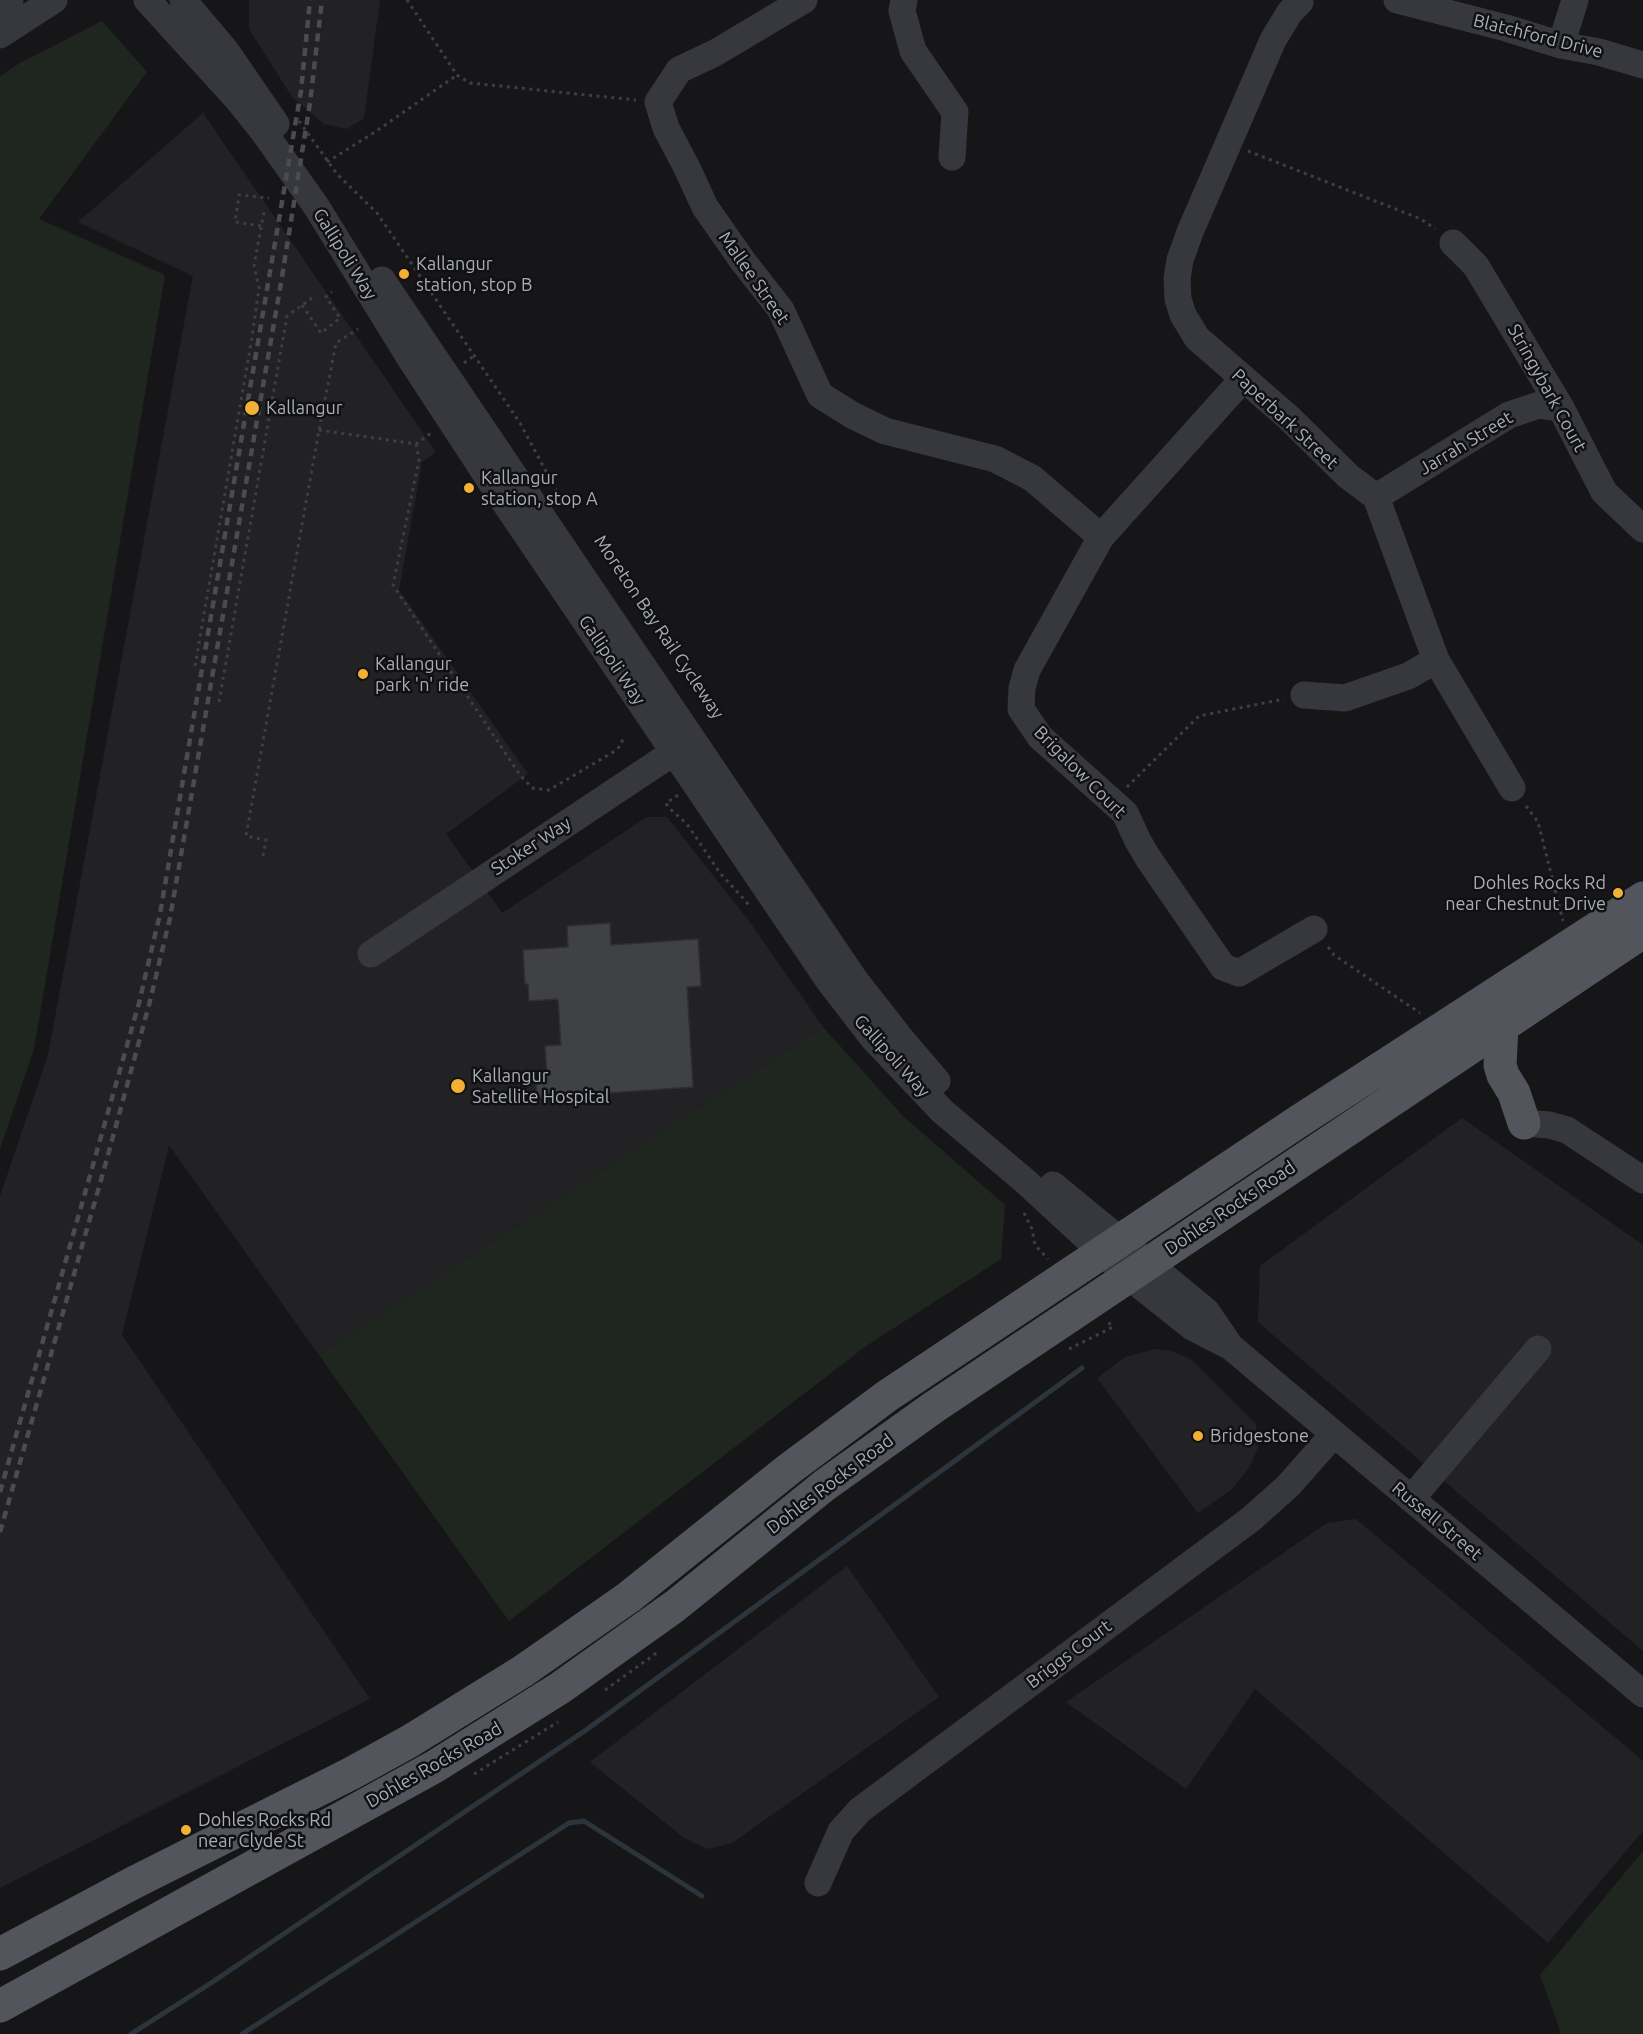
<!DOCTYPE html>
<html>
<head>
<meta charset="utf-8">
<style>
	body { margin:0 }
	canvas { display:block; background:#161618 }
</style>
</head>
<body>
<canvas width="1643" height="2034"></canvas>
<script>
const ctx = document.querySelector('canvas').getContext('2d');
ctx.lineJoin = 'round';
function fillPath(path, color) { ctx.fillStyle = color; ctx.fill(path, 'evenodd'); }
const poly = rows => new Path2D(rows.map(r => 'M' + r).join(''));
function trace(path, color, width, dash) { ctx.strokeStyle = color; ctx.lineWidth = width; ctx.lineCap = dash ? 'butt' : 'round'; ctx.setLineDash(dash || []); ctx.stroke(path); }
function write(font, color, halo, rows, align = 'center') {
  ctx.font = font + ' Ubuntu,sans-serif'; ctx.lineWidth = 5; ctx.setLineDash([]); ctx.textBaseline = 'middle'; ctx.strokeStyle = halo; ctx.fillStyle = color; for (const [text, x, y, turn = 0] of rows) {
    ctx.save(); ctx.translate(x, y); ctx.rotate((+turn || 0) * Math.PI / 180); ctx.textAlign = isNaN(turn) ? turn : align; if (halo) ctx.strokeText(text, 0, 0); ctx.fillText(text, 0, 0); ctx.restore();
  }
}
const built = poly([
	[249,0,380,0,364,118,347,129,324,124,292,97,249,29],
	[203,113,436,452,422,462,399,590,528,774,446,834,502,913,647,817,667,817,749,921,823,1027,319,1355,169,1145,122,1335,370,1699,0,1888,0,1196,48,1055,193,276,78,222],
	[1462,1118,1643,1245,1643,1651,1258,1322,1260,1266],
	[1155,1349,1172,1351,1192,1360,1256,1424,1258,1447,1249,1468,1232,1489,1198,1513,1097,1378,1125,1357],
	[1356,1519,1643,1761,1643,1831,1548,1943,1255,1689,1186,1789,1066,1702,1327,1523],
	[847,1566,939,1697,732,1843,708,1849,684,1838,590,1762]
]);
const green = poly([
	[102,21,147,72,39,219,165,275,34,1049,0,1149,0,76,20,63],
	[823,1027,903,1116,1005,1205,1001,1259,866,1346,509,1621,319,1355],
	[1643,1851,1643,2034,1559,2034,1560,2030,1540,1975]
]);
const stream = poly([
	[131,2034,211,1983,586,1730,1082,1368],
	[242,2034,569,1823,584,1821,702,1896]
]);
const building = poly([
	[610,923,611,945,698,939,701,986,687,987,693,1087,537,1098,535,1074,547,1074,545,1046,561,1045,558,999,529,1001,528,984,525,984,523,950,568,947,567,926,610,923]
]);
const path = poly([
	[407,0,457,75,470,83,636,100],
	[299,121,337,174,377,213,520,423,565,507],
	[1248,151,1421,219,1435,229],
	[327,162,375,132,457,75],
	[261,226,235,222,239,195,269,198],
	[302,305,321,333,340,318,326,297,332,292],
	[464,363,474,356],
	[319,430,416,444,431,433],
	[416,444,419,460,393,585,520,775,532,788,549,790,615,751,620,746,623,739],
	[195,666,252,337,259,288,254,265,264,212],
	[219,702,287,316,312,298],
	[1127,787,1199,716,1284,699],
	[678,795,666,803,668,807,687,824,720,873,749,905],
	[1526,806,1538,822,1563,921],
	[263,856,266,840,246,836,319,430,336,343,358,329],
	[1328,947,1334,955,1420,1013],
	[1024,1213,1032,1229,1035,1245,1048,1259],
	[1069,1349,1113,1327,1106,1320],
	[605,1690,658,1652],
	[474,1774,558,1722]
]);
const minor = poly([
	[147,0,239,101,263,131,316,206,408,355,491,482,829,981,873,1038,942,1111,1025,1181,1128,1276,1192,1327,1231,1347,1643,1694],
	[183,0,226,51,276,124],
	[804,0,715,53,679,70,658,102,666,128,687,168,705,207,742,260,781,310,820,395,852,415,885,431,995,459,1032,478,1101,537],
	[904,0,902,11,913,51,955,112,952,157],
	[1397,0,1506,28,1561,45,1599,52,1643,65],
	[1300,2,1290,12,1273,40,1190,232,1180,260,1177,279,1178,299,1183,315,1197,338,1288,417,1348,476,1376,497,1436,660,1512,788],
	[0,7,10,0],
	[0,35,54,0],
	[1561,45,1575,0],
	[1453,243,1476,266,1561,408,1604,492,1643,529],
	[382,280,855,980,902,1040,937,1081],
	[1243,379,1101,537,1027,670,1022,688,1021,709,1040,737,1125,813,1138,841,1148,858,1223,967,1239,973,1314,929],
	[1376,497,1509,415,1539,405,1561,408],
	[1304,695,1345,698,1408,676,1436,660],
	[371,954,689,742],
	[1524,1123,1549,1125,1567,1130,1643,1180],
	[1053,1185,1206,1311,1228,1343],
	[1411,1499,1538,1349],
	[818,1883,841,1831,860,1810,1251,1519,1288,1486,1334,1434]
]);
const major = poly([
	[1502,1027,1500,1065,1503,1075,1514,1093,1524,1123],
	[0,1954,133,1883,352,1773,410,1741,523,1671,629,1597,789,1469,887,1396,1299,1121,1643,898],
	[0,2006,434,1767,560,1688,675,1606,825,1485,934,1407,1643,932]
]);
const rail = poly([
	[0,1492,139,1003,160,914,301,91,310,0],
	[0,1532,105,1166,149,1005,170,918,281,283,310,103,322,0]
]);
const markers = [
	[404,274,6,"#f2b134"],
	[252,408,8,"#f2b134"],
	[469,488,6,"#f2b134"],
	[363,674,6,"#f2b134"],
	[1618,893,6,"#f2b134"],
	[458,1086,8,"#f2b134"],
	[1198,1436,6,"#f2b134"],
	[186,1830,6,"#f2b134"]
];
const streetNames = [
	["Blatchford Drive",1538,36,14],
	["Gallipoli Way",345,254,58],
	["Mallee Street",754,278,55],
	["Stringybark Court",1547,388,61],
	["Paperbark Street",1285,419,43],
	["Jarrah Street",1466,443,-31],
	["Moreton Bay Rail Cycleway",659,627,56],
	["Gallipoli Way",612,660,56],
	["Brigalow Court",1080,772,45],
	["Stoker Way",531,846,-33],
	["Gallipoli Way",892,1056,48],
	["Dohles Rocks Road",1230,1208,-34],
	["Dohles Rocks Road",830,1484,-37],
	["Russell Street",1437,1521,40],
	["Briggs Court",1069,1654,-37],
	["Dohles Rocks Road",434,1765,-30]
];
const poiNames = [
	["Kallangur",416,264],
	["station, stop B",416,285],
	["Kallangur",266,408],
	["Kallangur",481,478],
	["station, stop A",481,499],
	["Kallangur",375,664],
	["park 'n' ride",375,685],
	["Dohles Rocks Rd",1606,883,"right"],
	["near Chestnut Drive",1606,904,"right"],
	["Kallangur",472,1076],
	["Satellite Hospital",472,1097],
	["Bridgestone",1210,1436],
	["Dohles Rocks Rd",198,1820],
	["near Clyde St",198,1841]
];
fillPath(built, '#222225');
fillPath(green, '#1e261f');
trace(stream, '#2c353c', 5);
fillPath(building, '#404145');
trace(building, '#303034', 1.5);
trace(path, '#3d3f44', 3, [3, 4.5]);
trace(minor, '#37383d', 27);
trace(major, '#53555c', 33);
trace(rail, '#4a4c52', 4.5, [8, 6]);
for (const [x, y, r, color] of markers) { const dot = new Path2D(); dot.arc(x, y, r, 0, 2 * Math.PI); ctx.fillStyle = color; ctx.fill(dot); trace(dot, '#111113', 2); }
write('18px', '#a8adb8', '#111113', streetNames);
write('18px', '#a8adb8', '#111113', poiNames, 'left');
</script>
</body>
</html>
